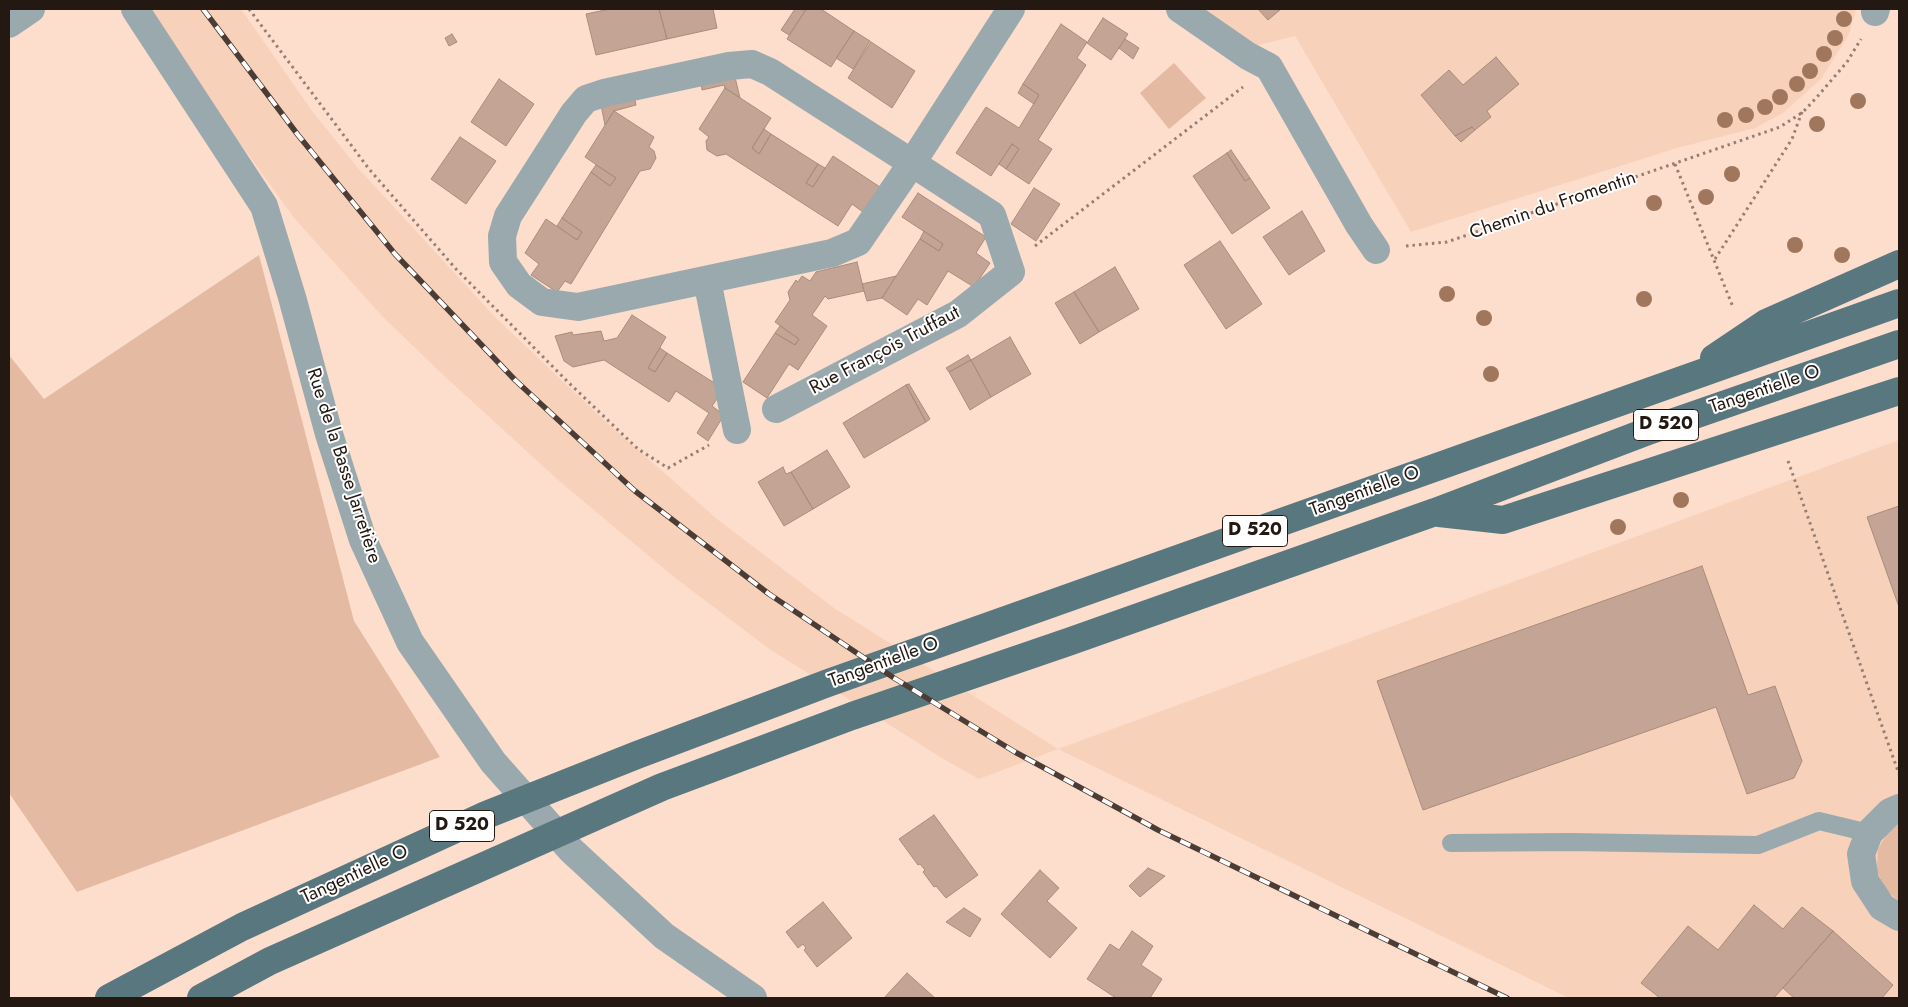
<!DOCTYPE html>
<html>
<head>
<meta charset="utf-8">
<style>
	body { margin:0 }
	#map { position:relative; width:1908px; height:1007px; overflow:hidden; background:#fdddcc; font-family:Jost,sans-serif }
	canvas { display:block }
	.frame { position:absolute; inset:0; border:10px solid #231812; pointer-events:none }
</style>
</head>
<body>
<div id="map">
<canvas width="1908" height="1007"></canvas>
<div class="frame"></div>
</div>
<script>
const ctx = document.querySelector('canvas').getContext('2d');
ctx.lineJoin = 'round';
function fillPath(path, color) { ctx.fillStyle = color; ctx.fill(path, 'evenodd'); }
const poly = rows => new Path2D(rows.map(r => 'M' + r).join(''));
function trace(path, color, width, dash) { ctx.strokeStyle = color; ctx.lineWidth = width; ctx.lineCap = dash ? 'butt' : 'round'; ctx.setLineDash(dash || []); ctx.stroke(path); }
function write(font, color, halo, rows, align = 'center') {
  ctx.font = font + ' Jost,sans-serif'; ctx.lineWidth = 4; ctx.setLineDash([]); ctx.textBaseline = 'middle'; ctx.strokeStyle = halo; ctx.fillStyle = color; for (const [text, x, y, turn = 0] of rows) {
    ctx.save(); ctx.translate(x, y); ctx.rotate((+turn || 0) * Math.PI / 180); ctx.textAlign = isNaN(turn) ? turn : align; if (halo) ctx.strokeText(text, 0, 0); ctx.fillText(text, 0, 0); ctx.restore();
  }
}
const built = poly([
	[151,9,241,9,312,111,358,168,496,318,606,422,717,519,834,608,1058,749,1899,440,1899,998,1569,998,1058,749,979,779,945,760,768,648,674,577,557,479,440,372,383,317,295,219,208,99],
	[1199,9,1856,9,1849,34,1821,79,1783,113,1755,128,1677,148,1411,232,1295,36,1246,48]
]);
const green = poly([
	[1174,63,1206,98,1169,129,1140,93],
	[259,255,354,621,440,757,77,892,9,793,9,355,44,399],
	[1899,822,1899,901,1886,890,1877,871,1878,849,1888,832]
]);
const building = poly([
	[610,9,659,9,667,39,596,55,586,14,610,9],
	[659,9,713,9,717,28,667,39,659,9],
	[795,9,806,10,789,35,781,30,795,9],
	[806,9,821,9,854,31,831,67,787,39,806,9],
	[1258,9,1281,9,1268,20,1258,9],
	[1103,18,1128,34,1111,60,1087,43,1103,18],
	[1061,24,1087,42,1077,58,1086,65,1038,140,1052,149,1029,184,1006,169,1019,149,1012,144,991,176,956,153,986,107,1019,128,1039,95,1023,84,1061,24],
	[854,31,870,41,853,69,836,58,854,31],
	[452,34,457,42,449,46,445,38,452,34],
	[1125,39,1139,48,1133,59,1119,48,1125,39],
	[871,42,915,71,892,108,848,78,871,42],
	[1496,57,1519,84,1487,111,1491,117,1475,130,1472,127,1455,136,1421,95,1449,70,1463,85,1496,57],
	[734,73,740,98,725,88,724,85,702,90,701,81,734,73],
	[499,79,534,104,506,146,471,122,499,79],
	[1023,84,1039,95,1034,104,1018,93,1023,84],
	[725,88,771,118,752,148,759,154,771,134,818,164,806,183,813,187,833,156,880,187,863,212,852,204,838,226,726,154,717,156,707,150,706,141,709,137,699,129,725,88],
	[634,96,636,105,614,111,605,125,601,105,634,96],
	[614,111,654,137,649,147,654,151,656,158,650,169,640,171,571,284,565,281,557,292,531,275,539,264,525,253,546,219,577,240,582,232,562,218,591,172,610,186,616,178,585,157,614,111],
	[1472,127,1475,130,1461,142,1455,136,1472,127],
	[764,129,771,134,759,154,752,148,764,129],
	[460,137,496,161,466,204,431,179,460,137],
	[1012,144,1019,149,1006,169,999,164,1012,144],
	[1231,150,1250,178,1245,181,1227,153,1231,150],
	[1227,153,1245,181,1250,178,1270,208,1232,234,1193,176,1227,153],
	[818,164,825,168,813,187,806,183,818,164],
	[596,165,616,178,610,186,591,172,596,165],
	[1034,188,1060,204,1036,241,1011,224,1034,188],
	[918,193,986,237,976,253,990,263,974,287,948,271,927,305,918,299,907,315,882,298,920,239,939,251,943,244,902,217,918,193],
	[1302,211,1325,251,1289,275,1263,237,1302,211],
	[562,218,582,232,577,240,557,226,562,218],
	[924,231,943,244,939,251,920,239,924,231],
	[1220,241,1262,304,1226,329,1184,265,1220,241],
	[857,262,864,291,828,299,825,296,812,315,827,326,798,370,789,364,767,398,743,382,775,333,795,345,799,339,775,322,790,300,788,292,796,280,798,282,802,276,810,281,816,272,857,262],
	[1115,267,1139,309,1099,332,1074,292,1115,267],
	[896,276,882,298,867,301,862,284,896,276],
	[1074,292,1099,332,1080,344,1055,303,1074,292],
	[632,315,666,337,648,368,655,372,667,353,724,389,712,406,724,415,708,441,697,433,709,413,676,391,669,402,604,360,573,367,564,361,555,336,572,332,573,335,601,331,604,341,617,338,632,315],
	[780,326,799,339,795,345,775,333,780,326],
	[1010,337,1031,374,991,397,971,360,1010,337],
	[660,348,667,353,655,372,648,368,660,348],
	[968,355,971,360,949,372,946,368,968,355],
	[971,360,991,397,970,410,949,372,971,360],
	[909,384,930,419,926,422,906,385,909,384],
	[906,385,926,422,864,458,843,423,906,385],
	[827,450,850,487,813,509,791,472,827,450],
	[783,467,786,474,791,472,813,509,784,526,758,482,783,467],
	[1899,506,1899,607,1867,517,1899,506],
	[1702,566,1748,695,1775,686,1802,761,1794,778,1747,794,1716,707,1423,810,1377,681,1702,566],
	[934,815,978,875,946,898,936,886,934,887,923,872,925,870,920,864,918,865,899,839,934,815],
	[1148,868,1165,876,1140,897,1129,886,1148,868],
	[1040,870,1059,888,1047,901,1077,928,1050,958,1001,914,1040,870],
	[823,902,852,938,817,967,804,950,806,948,803,944,798,948,786,932,823,902],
	[1754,905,1783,929,1802,907,1833,931,1774,998,1660,998,1641,983,1688,926,1718,950,1754,905],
	[964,908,981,919,970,937,946,922,964,908],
	[1132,931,1153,946,1141,965,1162,979,1150,998,1116,998,1087,979,1110,944,1119,950,1132,931],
	[1833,931,1893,985,1882,998,1794,998,1783,988,1833,931],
	[907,973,935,998,884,998,907,973]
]);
const path = poly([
	[249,9,369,169,456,269,568,382,638,449,668,468,709,445],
	[1675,164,1733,307],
	[1035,246,1243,87],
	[1406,246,1447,242,1780,127,1803,112,1817,97,1847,62,1861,39],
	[1715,259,1792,139,1802,112],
	[1788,461,1899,774]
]);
const lane = poly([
	[1451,843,1569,842,1758,845,1819,821,1869,833]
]);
const street = poly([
	[135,9,264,206,292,297,329,434,363,540,410,642,493,762,571,850,664,936,753,998],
	[1180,9,1248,56,1269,67,1359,225,1376,250],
	[1875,12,1876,9],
	[9,24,31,9],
	[707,280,737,430],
	[776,409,958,314,1011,272,992,215,912,163,770,72,752,64,729,66,604,93,586,99,574,113,508,216,502,236,503,262,519,285,542,302,578,307,832,253,858,242,912,163,1011,9],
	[1899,808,1890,812,1869,833,1861,854,1865,881,1882,907,1899,917]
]);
const primary = poly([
	[1714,358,1766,323,1899,264],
	[1439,513,1503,520,1899,391],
	[109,998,242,927,486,815,637,755,828,683,1899,303],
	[201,998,270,961,662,787,852,716,1071,641,1435,512,1651,430,1899,344]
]);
const rail = poly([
	[203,9,298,135,395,254,515,380,635,491,769,594,894,678,1015,752,1158,830,1507,998]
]);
const trees = [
	[1844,19],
	[1835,38],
	[1824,54],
	[1810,71],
	[1797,84],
	[1780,97],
	[1858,101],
	[1765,107],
	[1746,115],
	[1725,120],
	[1817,124],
	[1732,174],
	[1706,197],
	[1654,203],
	[1795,245],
	[1842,255],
	[1447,294],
	[1644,299],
	[1484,318],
	[1491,374],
	[1681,500],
	[1618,527]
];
const shields = [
	[1666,425,65],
	[1255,531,65],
	[462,826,65]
];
const shieldNames = [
	["D 520",1666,425],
	["D 520",1255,531],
	["D 520",462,826]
];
const streetNames = [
	["Chemin du Fromentin",1553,206,-19],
	["Rue François Truffaut",885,351,-28],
	["Tangentielle O",1765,390,-19],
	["Rue de la Basse Jarretière",343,466,72],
	["Tangentielle O",1365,492,-20],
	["Tangentielle O",884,663,-20],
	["Tangentielle O",355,875,-25]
];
fillPath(built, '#f8d1bb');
fillPath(green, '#e5baa3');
fillPath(building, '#c4a595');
trace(building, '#aa8c7c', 1);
trace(path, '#957f73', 3, [2.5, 4]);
trace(lane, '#99a9ad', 18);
trace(street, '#99a9ad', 28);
trace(primary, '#59777f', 28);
trace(rail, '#4b3d35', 5.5);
trace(rail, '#fff', 4, [11]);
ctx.fillStyle = '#a0775c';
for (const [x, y] of trees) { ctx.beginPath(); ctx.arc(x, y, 8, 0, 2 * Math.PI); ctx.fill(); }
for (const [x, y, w] of shields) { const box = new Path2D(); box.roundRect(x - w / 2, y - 15.5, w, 31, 4); ctx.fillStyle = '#fff'; ctx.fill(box); trace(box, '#231812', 1); }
write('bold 18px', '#231812', null, shieldNames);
write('19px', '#231812', '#fff', streetNames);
</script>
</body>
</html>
